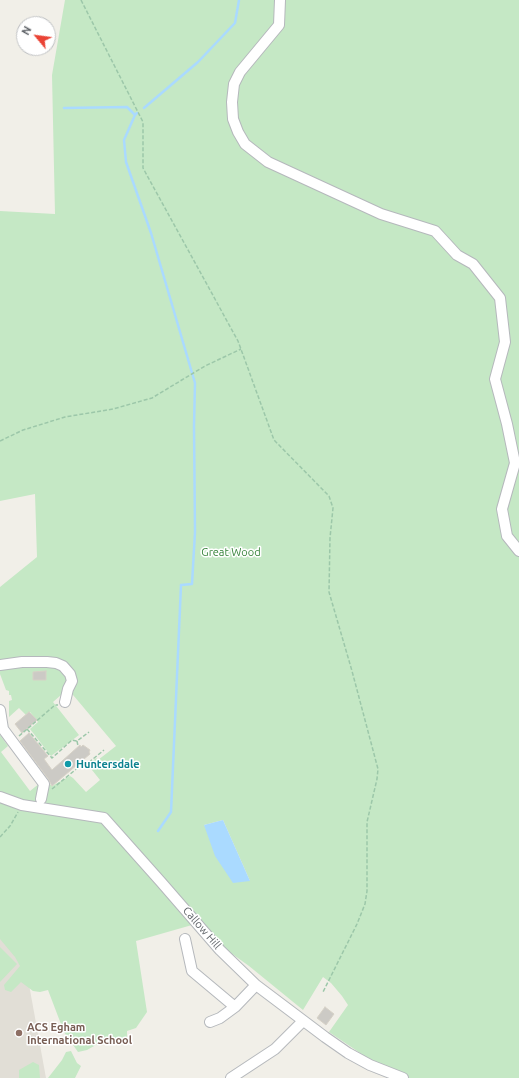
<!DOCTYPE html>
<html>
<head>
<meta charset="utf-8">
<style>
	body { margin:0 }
	#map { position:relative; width:519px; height:1078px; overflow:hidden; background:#f1efe8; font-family:Ubuntu,sans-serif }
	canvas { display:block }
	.north { position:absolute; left:16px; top:16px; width:40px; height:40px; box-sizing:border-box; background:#fff; border:1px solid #bfc1c3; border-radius:50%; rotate:299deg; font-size:11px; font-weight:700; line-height:16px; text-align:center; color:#5f6368 }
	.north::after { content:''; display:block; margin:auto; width:14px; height:18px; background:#ea4335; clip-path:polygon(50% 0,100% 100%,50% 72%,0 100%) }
</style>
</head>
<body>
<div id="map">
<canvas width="519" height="1078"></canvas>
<div class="north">N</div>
</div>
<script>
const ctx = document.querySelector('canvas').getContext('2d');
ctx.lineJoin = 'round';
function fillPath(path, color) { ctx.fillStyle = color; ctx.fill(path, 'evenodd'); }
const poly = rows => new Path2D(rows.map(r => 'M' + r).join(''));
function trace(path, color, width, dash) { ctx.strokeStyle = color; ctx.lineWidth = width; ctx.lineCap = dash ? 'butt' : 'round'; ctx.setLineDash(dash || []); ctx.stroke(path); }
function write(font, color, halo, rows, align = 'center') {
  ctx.font = font + ' Ubuntu,sans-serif'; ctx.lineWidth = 3; ctx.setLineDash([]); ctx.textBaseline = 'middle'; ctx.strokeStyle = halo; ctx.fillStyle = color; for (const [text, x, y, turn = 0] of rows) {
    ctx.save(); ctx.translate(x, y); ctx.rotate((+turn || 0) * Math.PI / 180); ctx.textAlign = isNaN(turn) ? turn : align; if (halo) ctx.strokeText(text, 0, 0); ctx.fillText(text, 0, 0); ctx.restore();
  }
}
const education = poly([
	[0,924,26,968,46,1078,0,1078]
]);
const green = poly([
	[65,0,519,0,519,1078,397,1078,329,1032,348,1005,342,996,331,983,323,977,303,1010,249,966,192,925,136,941,147,1012,136,1028,127,1031,127,1042,124,1044,119,1045,110,1037,87,1050,78,1052,64,1032,48,990,40,992,33,991,21,982,11,992,5,990,4,985,20,966,15,957,0,939,0,735,8,746,1,752,30,791,45,779,52,786,70,776,73,778,86,792,100,780,88,765,96,758,98,760,116,746,68,689,53,702,79,735,51,756,30,729,38,722,30,712,26,715,19,708,9,717,9,701,12,700,11,695,9,695,9,691,6,690,0,674,0,587,37,557,35,494,0,501,0,211,55,214,52,75],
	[223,820,250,881,204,825],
	[0,947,17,964,0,982],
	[71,1051,77,1063,81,1066,75,1078,48,1078,62,1060,66,1052],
	[33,1062,39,1065,40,1078,19,1078,19,1070]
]);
const water = poly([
	[223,820,250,881,233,883,215,856,204,825]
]);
const stream = poly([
	[64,108,127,107,135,115],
	[144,108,198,62,235,23,239,0],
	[137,113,135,115,124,140,126,162,151,233,195,383,194,426,195,532,192,584,181,585,171,812,158,831]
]);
const building = poly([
	[46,671,46,680,33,680,33,672,46,671],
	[29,712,37,720,22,733,15,724,29,712],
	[29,733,48,756,44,759,52,770,80,745,81,747,83,745,90,750,89,752,90,754,52,786,49,780,20,741,29,733],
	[325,1007,334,1014,326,1025,317,1018,325,1007]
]);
const path = poly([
	[81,0,143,122,143,168,238,341,274,440,329,496,333,508,330,538,329,592,352,671,378,769,377,779,367,822,367,891,365,904,357,924,323,992],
	[0,441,23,430,65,417,113,409,152,398,205,366,241,349],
	[27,729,52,758,72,740,77,741,89,732],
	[19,736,55,705,58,705],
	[77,741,78,746],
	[52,789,80,766,82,768,104,750],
	[0,837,10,826,18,812]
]);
const minor = poly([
	[280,0,279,25,240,72,234,84,232,102,233,119,238,132,245,144,268,162,381,214,435,231,457,255,473,264,500,298,505,342,495,379,507,424,515,463,502,509,507,536,519,551],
	[0,665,22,662,47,662,56,663,63,666,70,674,72,681,68,689,65,702],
	[0,710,3,729,44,784,41,799],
	[0,797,22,805,104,818,161,882,220,950,256,985,325,1037,348,1053,370,1065,403,1078],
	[185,939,192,971,235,1007,256,985],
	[210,1022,220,1018,235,1007],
	[231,1078,275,1049,303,1021]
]);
const markers = [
	[68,764,4,"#0f9aa8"],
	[19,1033,4,"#8d6e63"]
];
const parkNames = [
	["Great Wood",231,552]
];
const cultureNames = [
	["Huntersdale",76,764]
];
const streetNames = [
	["Callow Hill",202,928,49]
];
const educationNames = [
	["ACS Egham",27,1027],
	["International School",27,1040]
];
fillPath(education, '#e1ded6');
fillPath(green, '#c5e8c5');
fillPath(water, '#aadaff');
trace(stream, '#aadaff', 2.5);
fillPath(building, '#cccac5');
trace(building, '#d6d1c6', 1);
trace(minor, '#b5b8bc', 12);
trace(path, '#9cc7a9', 1.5, [4, 2]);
trace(minor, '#fff', 10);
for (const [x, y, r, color] of markers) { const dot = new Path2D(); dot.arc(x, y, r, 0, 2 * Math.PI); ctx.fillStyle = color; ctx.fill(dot); trace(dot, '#fff', 1.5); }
write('11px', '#348238', '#fff', parkNames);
write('bold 11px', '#0d838f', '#fff', cultureNames, 'left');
write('11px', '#5f6368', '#fff', streetNames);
write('bold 11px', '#785e54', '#fff', educationNames, 'left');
</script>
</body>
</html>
